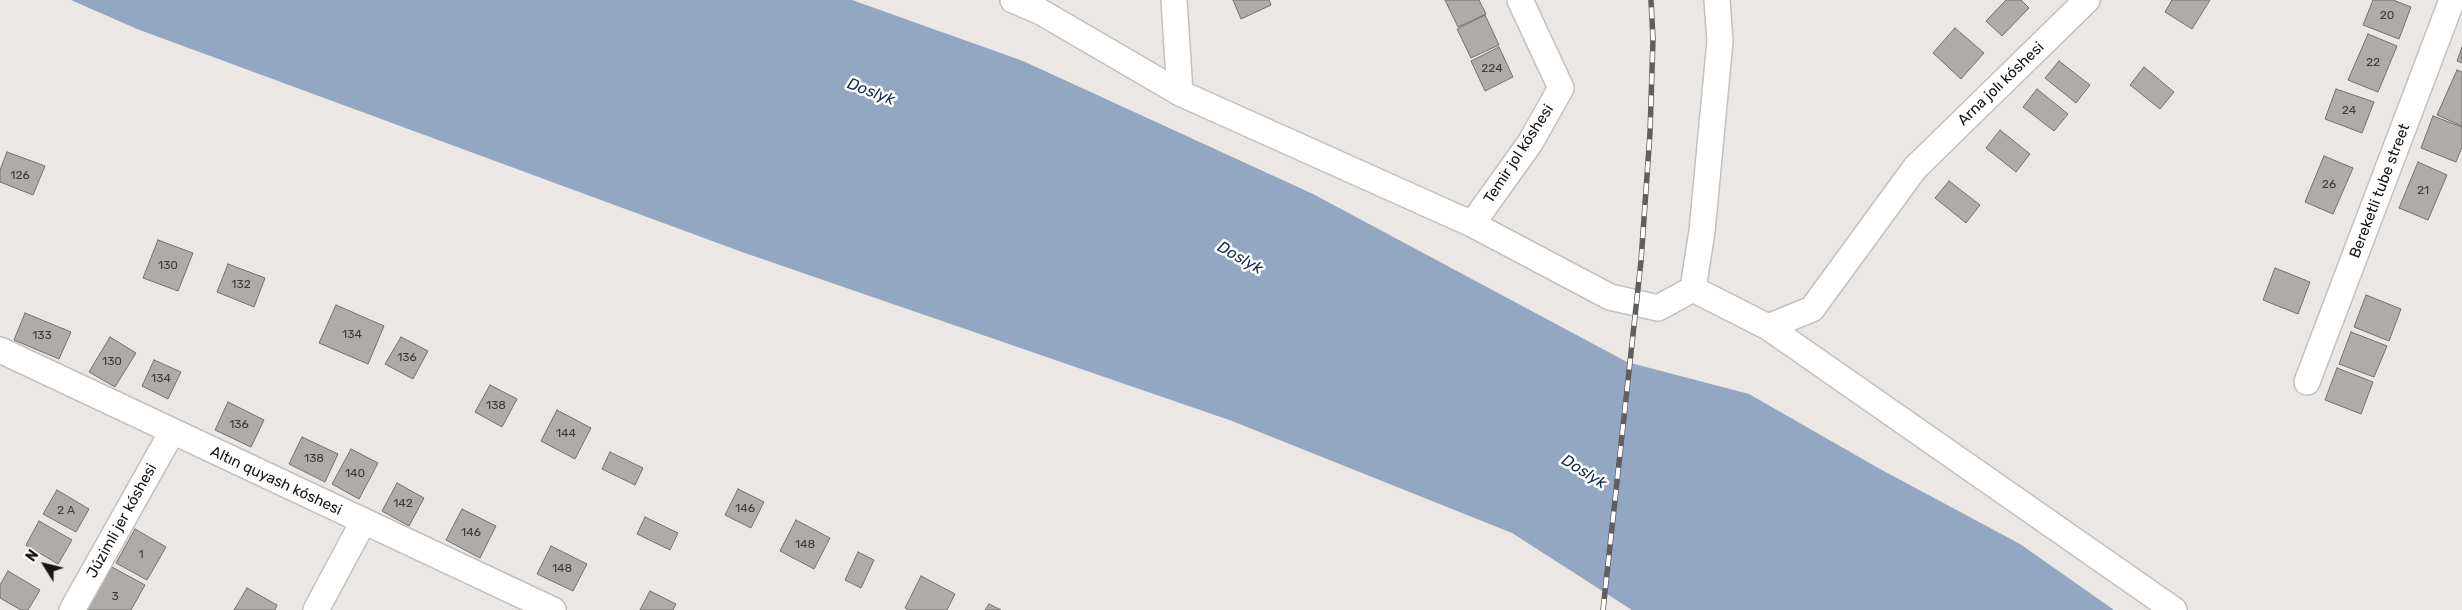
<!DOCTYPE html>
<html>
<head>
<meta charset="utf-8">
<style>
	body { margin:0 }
	#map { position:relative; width:2462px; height:610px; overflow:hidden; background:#eae7e4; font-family:Rubik,sans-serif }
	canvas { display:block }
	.north { position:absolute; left:20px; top:540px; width:50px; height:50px; -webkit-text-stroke:4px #fff; paint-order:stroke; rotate:306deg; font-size:14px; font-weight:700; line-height:20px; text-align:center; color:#171514 }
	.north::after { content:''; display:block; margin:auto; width:18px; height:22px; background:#171514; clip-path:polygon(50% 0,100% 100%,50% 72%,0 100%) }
</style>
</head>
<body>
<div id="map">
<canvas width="2462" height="610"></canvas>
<div class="north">N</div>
</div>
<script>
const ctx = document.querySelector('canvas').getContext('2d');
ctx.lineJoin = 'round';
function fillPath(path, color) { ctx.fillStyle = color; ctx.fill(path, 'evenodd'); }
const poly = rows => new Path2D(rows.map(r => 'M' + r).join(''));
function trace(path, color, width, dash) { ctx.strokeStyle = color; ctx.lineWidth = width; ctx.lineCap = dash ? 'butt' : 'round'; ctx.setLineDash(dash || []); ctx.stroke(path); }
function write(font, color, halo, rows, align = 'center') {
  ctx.font = font + ' Rubik,sans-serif'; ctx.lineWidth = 5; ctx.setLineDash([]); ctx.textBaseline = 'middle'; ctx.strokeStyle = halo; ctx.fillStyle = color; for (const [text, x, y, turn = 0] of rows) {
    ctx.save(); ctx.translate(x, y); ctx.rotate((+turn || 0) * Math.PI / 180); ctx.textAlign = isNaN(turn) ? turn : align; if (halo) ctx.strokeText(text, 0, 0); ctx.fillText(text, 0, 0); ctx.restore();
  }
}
const water = poly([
	[71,0,852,0,1023,61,1313,194,1627,362,1749,394,1880,469,2020,544,2114,610,1632,610,1512,533,1232,421,742,252,137,29]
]);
const building = poly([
	[1233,0,1269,0,1271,5,1241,19,1233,0],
	[1445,0,1479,0,1486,14,1458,27,1445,0],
	[2006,0,2021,0,2029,8,2002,36,1986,21,2006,0],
	[2172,0,2210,0,2192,29,2165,12,2172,0],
	[2373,0,2393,0,2411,7,2399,39,2363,25,2373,0],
	[1485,15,1499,45,1471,58,1457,29,1485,15],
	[1955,28,1984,53,1961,79,1933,53,1955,28],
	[2368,34,2397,46,2378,92,2348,80,2368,34],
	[1499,47,1513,77,1485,91,1471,61,1499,47],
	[2462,47,2462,63,2457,61,2462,47],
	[2059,61,2090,85,2076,103,2045,78,2059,61],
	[2144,67,2174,92,2160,109,2130,85,2144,67],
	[2457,70,2462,72,2462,126,2437,115,2457,70],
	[2037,89,2068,114,2054,131,2023,107,2037,89],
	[2336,89,2374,102,2362,133,2325,119,2336,89],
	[2433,116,2462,127,2462,147,2456,162,2421,148,2433,116],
	[2000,130,2030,154,2016,172,1986,148,2000,130],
	[7,152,45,166,33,195,0,182,0,170,7,152],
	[2324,156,2353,168,2333,214,2305,202,2324,156],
	[2418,162,2447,175,2428,220,2399,208,2418,162],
	[1949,181,1980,205,1966,223,1935,198,1949,181],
	[158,240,193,253,178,291,143,278,158,240],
	[228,264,265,278,254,307,217,292,228,264],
	[2275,268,2310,282,2298,314,2263,300,2275,268],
	[2366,295,2401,309,2389,341,2354,327,2366,295],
	[336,305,384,326,368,364,319,343,336,305],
	[25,313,71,332,59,359,14,340,25,313],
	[2351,332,2387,346,2374,377,2339,364,2351,332],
	[110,337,136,353,115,387,89,372,110,337],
	[401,337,428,351,413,379,385,364,401,337],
	[154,360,181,372,168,399,142,386,154,360],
	[2337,368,2373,382,2361,414,2325,400,2337,368],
	[490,385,517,399,502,427,475,412,490,385],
	[228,402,264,420,251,447,215,430,228,402],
	[557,410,591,428,575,459,541,441,557,410],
	[302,437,338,454,325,482,289,464,302,437],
	[351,449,378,463,359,499,332,484,351,449],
	[610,452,643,468,635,485,602,469,610,452],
	[397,483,424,498,409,526,382,511,397,483],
	[738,489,764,502,751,528,725,515,738,489],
	[57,490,89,509,76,532,43,514,57,490],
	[462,509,496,526,480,558,446,540,462,509],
	[645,517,678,533,670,550,637,534,645,517],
	[796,520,830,538,814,569,780,551,796,520],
	[39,521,72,540,58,564,26,545,39,521],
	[135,529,166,547,147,580,116,563,135,529],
	[551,546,587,564,573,591,537,574,551,546],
	[858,552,874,560,861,588,845,580,858,552],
	[110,566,145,585,131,610,86,610,110,566],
	[8,571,40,590,28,610,21,610,0,598,0,585,8,571],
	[921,576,955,594,947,610,909,610,905,608,921,576],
	[247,588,277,605,275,610,234,610,247,588],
	[650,591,676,604,673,610,640,610,650,591],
	[989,604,1001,610,985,610,989,604]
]);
const minor = poly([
	[1013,0,1041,12,1180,93,1472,224,1610,297,1658,308,1693,289],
	[1174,0,1180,93],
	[1472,224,1530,143,1561,88,1520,0],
	[1693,289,1768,327,2174,610],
	[1693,289,1702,231,1720,41,1717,0],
	[1768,327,1812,309,1915,168,2087,0],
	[0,350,553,610],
	[2307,382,2452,0],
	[72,610,172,432],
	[316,610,363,522]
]);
const rail = poly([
	[1603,610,1641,261,1650,133,1653,39,1651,0]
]);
const numberNames = [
	["20",2387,16],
	["22",2373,63],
	["224",1492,69],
	["24",2349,111],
	["126",20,176],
	["26",2329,185],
	["21",2423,191],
	["130",168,266],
	["132",241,285],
	["134",352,335],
	["133",42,336],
	["136",407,358],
	["130",112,362],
	["134",161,379],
	["138",496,406],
	["136",239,425],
	["144",566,434],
	["138",314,459],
	["140",355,474],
	["142",403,504],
	["146",745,509],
	["2 А",66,511],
	["146",471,533],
	["148",805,545],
	["1",141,555],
	["148",562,569],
	["3",115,597]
];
const streetNames = [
	["Arna jolı kóshesi",2001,84,-44],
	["Temir jol kóshesi",1519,154,-57],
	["Bereketli tube street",2380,191,-69],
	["Altın quyash kóshesi",276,481,25],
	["Júzimli jer kóshesi",122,521,-61]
];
const waterNames = [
	["Doslyk",871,92,21],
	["Doslyk",1240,258,30],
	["Doslyk",1584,472,32]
];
fillPath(water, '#93a7c3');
fillPath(building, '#aeaba8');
trace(building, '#73706e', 1);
trace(minor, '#c3c0bd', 28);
trace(minor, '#fff', 25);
trace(rail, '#615e5c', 5.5);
trace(rail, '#fff', 4, [11]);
write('12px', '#3d3a39', null, numberNames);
write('15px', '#171514', '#fff', streetNames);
write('italic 16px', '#102c51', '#fff', waterNames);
</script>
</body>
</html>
